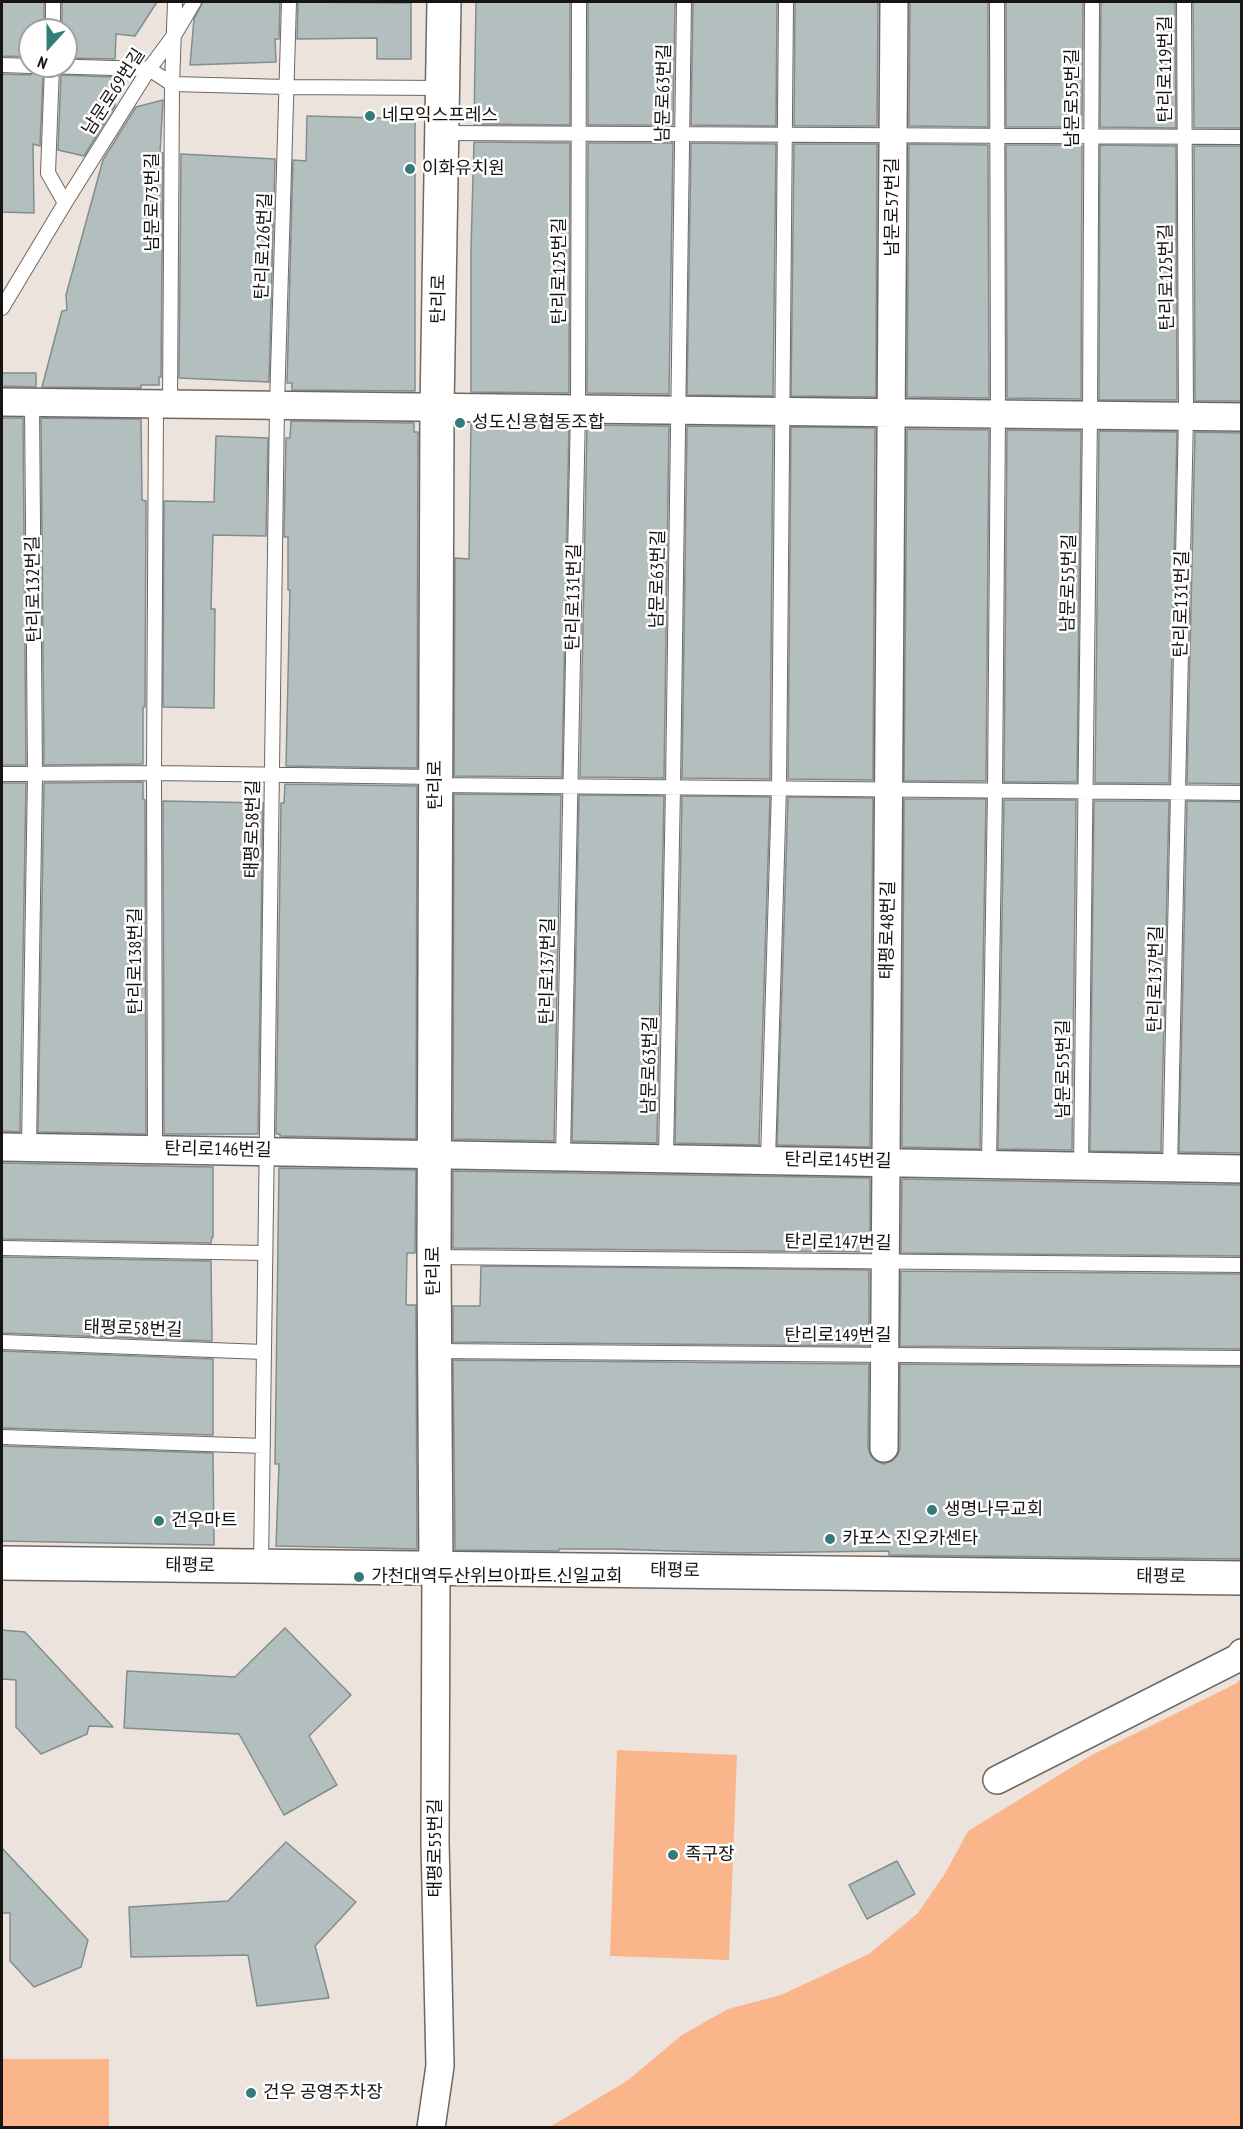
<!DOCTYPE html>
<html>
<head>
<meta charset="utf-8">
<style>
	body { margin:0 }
	#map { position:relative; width:1243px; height:2129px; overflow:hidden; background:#ede3dd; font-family:"PT Sans Narrow",sans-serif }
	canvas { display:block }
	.frame { position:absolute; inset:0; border:3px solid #171412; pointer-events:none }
	.north { position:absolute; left:18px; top:18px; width:60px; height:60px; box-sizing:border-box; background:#fff; border:2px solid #a2a1a0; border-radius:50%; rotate:201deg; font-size:16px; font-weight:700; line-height:24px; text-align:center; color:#171412 }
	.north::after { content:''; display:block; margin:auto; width:21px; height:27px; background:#347c7a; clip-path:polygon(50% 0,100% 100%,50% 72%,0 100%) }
</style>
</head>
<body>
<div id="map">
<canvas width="1243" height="2129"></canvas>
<div class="frame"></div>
<div class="north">N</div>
</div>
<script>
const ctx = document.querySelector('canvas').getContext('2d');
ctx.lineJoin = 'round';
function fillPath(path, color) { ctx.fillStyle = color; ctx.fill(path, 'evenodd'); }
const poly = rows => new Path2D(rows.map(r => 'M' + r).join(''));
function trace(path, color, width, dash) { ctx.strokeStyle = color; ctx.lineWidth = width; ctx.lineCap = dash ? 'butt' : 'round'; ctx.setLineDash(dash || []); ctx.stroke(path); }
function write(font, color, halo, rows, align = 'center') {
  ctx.font = font + ' "PT Sans Narrow","Noto Sans KR",sans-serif'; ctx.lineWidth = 5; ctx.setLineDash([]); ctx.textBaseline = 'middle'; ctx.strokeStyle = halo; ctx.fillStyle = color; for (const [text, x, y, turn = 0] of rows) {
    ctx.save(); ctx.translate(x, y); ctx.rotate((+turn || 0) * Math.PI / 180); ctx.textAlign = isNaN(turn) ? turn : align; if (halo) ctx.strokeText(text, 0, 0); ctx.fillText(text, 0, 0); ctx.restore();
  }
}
const green = poly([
	[1241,1678,1241,2127,550,2127,627,2081,682,2035,728,2009,781,1995,869,1954,918,1913,946,1872,968,1831,1090,1756,1237,1683],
	[617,1750,737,1755,729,1960,610,1956],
	[2,2059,109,2059,109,2127,2,2127]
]);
const building = poly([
	[2,2,44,2,44,30,30,30,30,57,2,56,2,2],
	[62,2,157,2,135,36,116,34,115,59,66,58,66,30,62,30,62,2],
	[203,2,280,2,279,39,275,39,276,62,190,65,194,19,203,2],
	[298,2,411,3,411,59,377,59,377,38,297,39,298,2],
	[476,2,570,2,570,125,474,124,476,2],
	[588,2,675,2,673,125,588,125,588,2],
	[693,2,777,2,776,126,691,125,693,2],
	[795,2,878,2,877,126,794,126,795,2],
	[910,2,988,2,988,127,909,126,910,2],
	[1006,2,1083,2,1082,127,1006,127,1006,2],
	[1101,2,1175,2,1176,128,1100,127,1101,2],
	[1193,2,1242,2,1242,128,1194,128,1193,2],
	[37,71,43,75,40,146,33,144,34,213,2,212,2,74,30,75,37,71],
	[61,75,115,77,115,106,84,156,58,150,61,75],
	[163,100,160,153,163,153,161,377,159,377,159,385,141,385,141,388,42,387,62,311,67,310,66,295,103,160,136,107,163,100],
	[307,116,415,119,415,391,292,390,292,383,287,383,293,160,306,161,307,116],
	[474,142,570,143,569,393,471,392,471,249,474,142],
	[588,143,673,143,669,394,587,393,588,143],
	[691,143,776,144,773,396,687,395,691,143],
	[794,144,877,144,876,397,791,396,794,144],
	[909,144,988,145,989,398,907,397,909,144],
	[1006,145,1082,145,1081,399,1007,398,1006,145],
	[1100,145,1176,146,1177,400,1099,400,1100,145],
	[1194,146,1242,146,1242,401,1195,401,1194,146],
	[181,154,275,159,269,382,179,378,181,154],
	[2,373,36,373,36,387,2,386,2,373],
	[2,418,23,418,26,765,2,765,2,418],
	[41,418,141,419,142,500,146,501,145,707,143,707,143,764,44,765,41,418],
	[291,421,414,423,414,432,418,432,417,768,286,766,290,590,288,590,288,537,284,537,286,438,290,438,291,421],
	[471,423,569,425,562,777,454,776,455,558,469,559,471,423],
	[587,425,669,426,664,778,580,777,587,425],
	[687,426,773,427,770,779,682,778,687,426],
	[791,427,875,428,873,780,788,779,791,427],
	[907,429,989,430,986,781,904,781,907,429],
	[1007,430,1081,431,1077,782,1004,782,1007,430],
	[1099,431,1177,432,1169,783,1095,783,1099,431],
	[1195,432,1242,433,1242,784,1187,783,1195,432],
	[216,436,268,438,266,536,213,535,211,609,215,609,214,708,163,707,164,501,214,502,216,436],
	[143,782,143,799,145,800,146,1134,38,1132,44,783,143,782],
	[2,783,26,783,20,1132,2,1131,2,783],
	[285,784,417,786,416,1139,280,1136,280,1134,276,1134,281,803,284,803,285,784],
	[454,794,561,795,554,1141,453,1139,454,794],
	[579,795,664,796,657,1143,572,1141,579,795],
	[682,796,770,797,759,1145,675,1143,682,796],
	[788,797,873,798,870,1147,777,1145,788,797],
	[904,799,986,799,980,1149,902,1147,904,799],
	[1004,800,1076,800,1072,1150,998,1149,1004,800],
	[163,801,263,803,258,1134,164,1134,163,801],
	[1094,801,1169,801,1161,1152,1090,1151,1094,801],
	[1187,801,1242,802,1242,1153,1179,1152,1187,801],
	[2,1163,213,1167,213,1237,212,1237,211,1243,2,1239,2,1163],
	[279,1168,416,1170,415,1253,407,1253,406,1305,416,1305,417,1549,276,1546,279,1464,275,1464,279,1168],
	[453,1171,870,1178,870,1252,453,1248,453,1171],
	[902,1179,1242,1185,1242,1256,901,1253,902,1179],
	[2,1257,211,1261,212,1341,2,1333,2,1257],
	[481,1266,869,1270,869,1346,453,1342,453,1306,480,1306,481,1266],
	[901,1271,1242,1274,1242,1349,900,1346,901,1271],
	[2,1351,213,1359,213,1435,2,1428,2,1351],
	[453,1360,869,1364,868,1448,871,1456,876,1461,883,1464,892,1461,897,1456,900,1449,900,1364,1242,1367,1242,1559,889,1555,889,1551,738,1553,611,1549,559,1549,559,1551,455,1550,453,1360],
	[2,1446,213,1453,214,1545,2,1541,2,1446],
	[285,1628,351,1695,309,1736,337,1785,284,1815,239,1734,124,1728,127,1671,235,1677,285,1628],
	[2,1630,25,1632,113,1727,89,1726,87,1734,41,1754,16,1727,16,1680,2,1679,2,1630],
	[286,1842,356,1902,315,1946,329,1998,257,2006,248,1955,131,1957,129,1907,228,1901,286,1842],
	[2,1848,88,1940,81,1967,34,1987,10,1961,10,1913,2,1913,2,1848],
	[897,1861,915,1894,867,1919,849,1885,897,1861]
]);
const lane = poly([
	[53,30,53,2],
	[2,65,30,66],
	[44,66,149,69,172,84,286,87,442,88],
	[52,66,48,173,65,203],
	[442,133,1242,137],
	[2,308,65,203,149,69,175,34,194,2],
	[170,404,172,84,175,2],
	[2,774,154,773,436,777],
	[436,785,1242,793],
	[29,1147,35,775,32,402],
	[155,1149,154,773,156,404],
	[563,1156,578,409,579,2],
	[666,1158,673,787,684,2],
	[768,1160,779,788,786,2],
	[989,1164,995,791,998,414,997,2],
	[1081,1166,1090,415,1092,2],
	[1170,1168,1186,416,1184,2],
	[2,1248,265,1253],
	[434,1257,1242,1265],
	[2,1342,264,1352],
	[435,1351,1242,1358],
	[2,1437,263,1446],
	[261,1567,277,405,289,2]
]);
const street = poly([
	[2,402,1242,417],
	[2,1147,1242,1169],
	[884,1448,894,2],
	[997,1780,1238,1658,1242,1653],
	[431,2128,440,2066,435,1842,436,1568]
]);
const secondary = poly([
	[2,1563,1242,1578],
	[436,1568,434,1257,437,407,444,2]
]);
const markers = [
	[370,116,6,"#347c7a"],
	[410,169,6,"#347c7a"],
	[460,423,6,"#347c7a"],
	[932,1510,6,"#347c7a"],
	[159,1521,6,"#347c7a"],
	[830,1539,6,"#347c7a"],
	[359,1577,6,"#347c7a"],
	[673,1855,6,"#347c7a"],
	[251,2093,6,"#347c7a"]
];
const streetNames = [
	["탄리로119번길",1166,69,-90],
	["남문로69번길",114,92,-57],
	["남문로63번길",664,93,-89],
	["남문로55번길",1073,98,-90],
	["남문로73번길",153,202,-90],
	["남문로57번길",893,207,-90],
	["탄리로126번길",264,246,-88],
	["탄리로125번길",560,271,-90],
	["탄리로125번길",1167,277,-91],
	["탄리로",439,299,-89],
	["남문로63번길",658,579,-89],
	["남문로55번길",1069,583,-89],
	["탄리로132번길",34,589,-91],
	["탄리로131번길",574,597,-89],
	["탄리로131번길",1182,604,-89],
	["탄리로",436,785,-90],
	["태평로58번길",253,829,-89],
	["태평로48번길",888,930,-89],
	["탄리로138번길",136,961,-90],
	["탄리로137번길",548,971,-89],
	["탄리로137번길",1156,979,-89],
	["남문로63번길",650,1065,-89],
	["남문로55번길",1064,1069,-90],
	["탄리로146번길",218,1150,1],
	["탄리로145번길",838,1161,1],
	["탄리로147번길",838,1243,1],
	["탄리로",434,1271,-90],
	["태평로58번길",133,1329,2],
	["탄리로149번길",838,1336],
	["태평로",190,1566,1],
	["태평로",675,1571,1],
	["태평로",1161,1577,1],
	["태평로55번길",436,1848,-90]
];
const poiNames = [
	["네모익스프레스",382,116],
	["이화유치원",422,169],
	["성도신용협동조합",472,423],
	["생명나무교회",944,1510],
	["건우마트",171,1521],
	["카포스 진오카센타",842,1539],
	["가천대역두산위브아파트.신일교회",371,1577],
	["족구장",685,1855],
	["건우 공영주차장",263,2093]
];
fillPath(green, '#fab58a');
fillPath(building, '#b3bfbe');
trace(building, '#828d8d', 1.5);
trace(lane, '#6f6762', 16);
trace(street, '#6f6762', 30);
trace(secondary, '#6f6762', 36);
trace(lane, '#fff', 14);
trace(street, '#fff', 27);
trace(secondary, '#fff', 33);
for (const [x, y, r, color] of markers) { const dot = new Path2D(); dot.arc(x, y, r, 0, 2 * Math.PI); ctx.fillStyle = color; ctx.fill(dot); trace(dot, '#fff', 2); }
write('18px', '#171412', '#fff', streetNames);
write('18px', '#171412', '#fff', poiNames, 'left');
</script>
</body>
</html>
